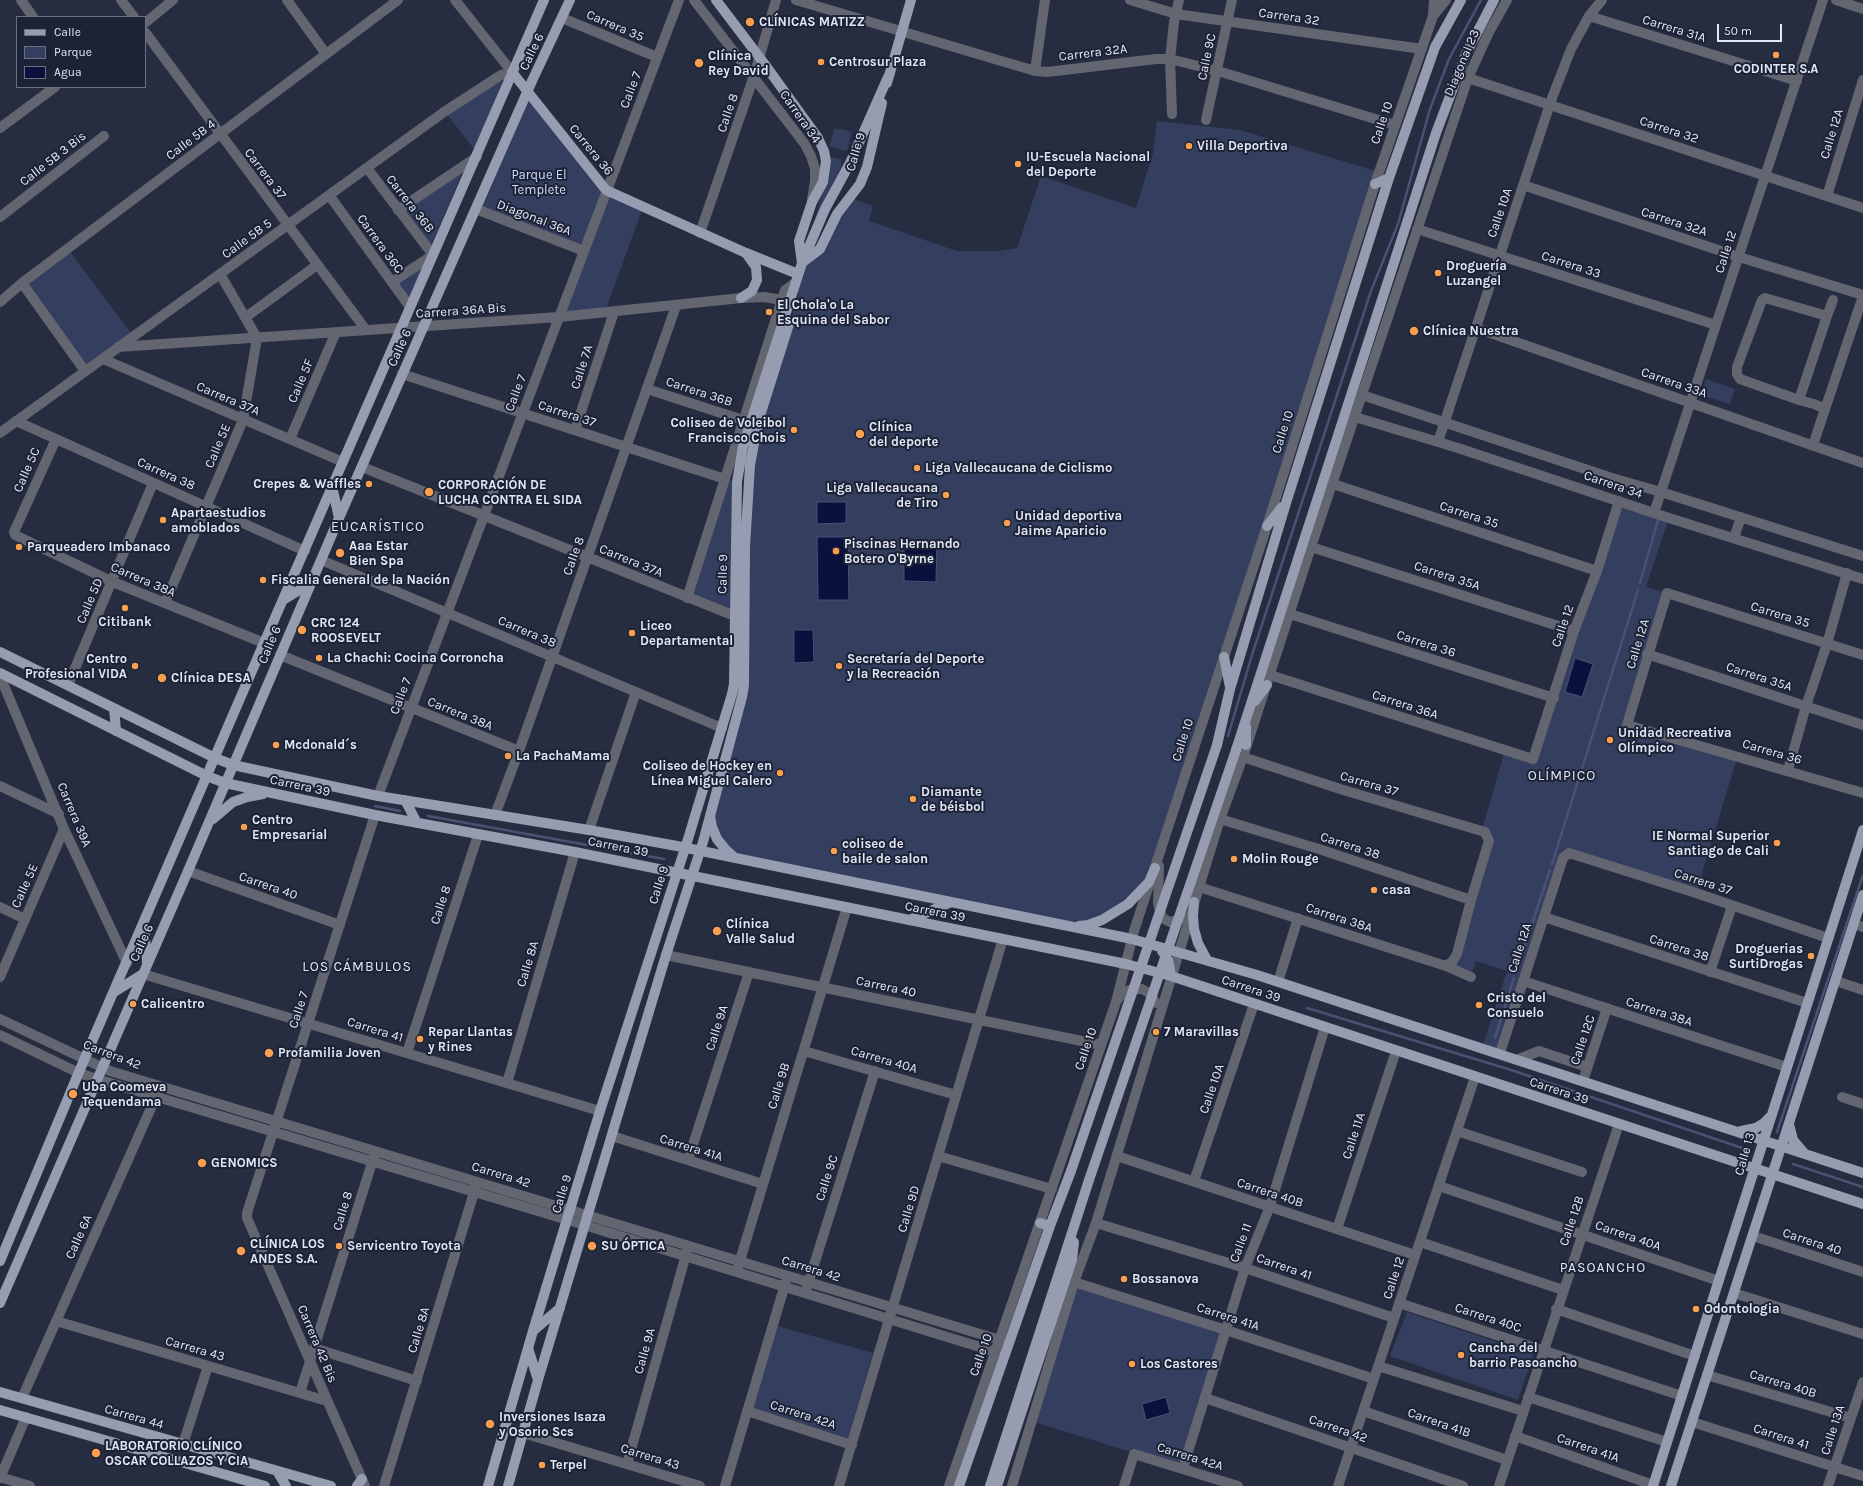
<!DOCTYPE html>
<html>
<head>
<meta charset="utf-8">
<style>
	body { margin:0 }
	#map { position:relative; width:1863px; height:1486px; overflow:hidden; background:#272d41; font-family:Karla,sans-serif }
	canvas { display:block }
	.legend { position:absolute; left:16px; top:16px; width:130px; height:72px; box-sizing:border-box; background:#1d2336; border:1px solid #6c7182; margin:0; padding:5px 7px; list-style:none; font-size:12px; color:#e2e7f4 }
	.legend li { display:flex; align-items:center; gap:8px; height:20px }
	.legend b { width:20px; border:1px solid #6c7182 }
	.scale { position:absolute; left:1717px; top:24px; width:65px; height:18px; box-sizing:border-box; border:2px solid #e2e7f4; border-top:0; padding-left:5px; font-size:12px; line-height:14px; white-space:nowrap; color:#e2e7f4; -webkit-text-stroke:3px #1d2336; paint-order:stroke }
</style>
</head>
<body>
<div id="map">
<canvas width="1863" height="1486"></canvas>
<ul class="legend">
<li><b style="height:5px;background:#969db1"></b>Calle</li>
<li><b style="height:11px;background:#343f5f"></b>Parque</li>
<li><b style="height:11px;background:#0a113d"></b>Agua</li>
</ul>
<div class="scale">50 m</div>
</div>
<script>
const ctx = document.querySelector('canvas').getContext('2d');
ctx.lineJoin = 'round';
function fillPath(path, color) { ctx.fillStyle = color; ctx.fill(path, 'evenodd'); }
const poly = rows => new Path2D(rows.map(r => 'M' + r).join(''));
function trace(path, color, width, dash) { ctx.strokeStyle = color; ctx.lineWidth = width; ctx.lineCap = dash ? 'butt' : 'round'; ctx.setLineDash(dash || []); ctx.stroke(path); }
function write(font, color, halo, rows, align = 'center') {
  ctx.font = font + ' Karla,sans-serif'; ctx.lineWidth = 4; ctx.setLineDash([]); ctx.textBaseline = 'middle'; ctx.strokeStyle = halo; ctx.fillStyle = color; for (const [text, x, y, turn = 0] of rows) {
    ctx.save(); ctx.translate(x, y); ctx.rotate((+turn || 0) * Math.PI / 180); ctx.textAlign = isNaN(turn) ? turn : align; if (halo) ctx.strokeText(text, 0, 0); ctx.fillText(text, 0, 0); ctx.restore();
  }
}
const green = poly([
	[499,80,502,83,474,149,446,113],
	[527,92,606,190,643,207,605,312,559,317,584,251,476,209],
	[1157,121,1240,130,1379,172,1155,868,1139,894,1088,925,736,859,712,827,739,706,745,547,758,422,799,294,795,283,802,263,820,249,850,198,873,206,869,221,957,251,999,251,1017,248,1041,176,1136,208,1153,153],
	[835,128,852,132,847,151,829,146],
	[833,157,841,159,842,165,814,222,829,171,831,159],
	[463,171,431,245,400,210],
	[68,249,134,337,85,371,22,283],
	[424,265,407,302,394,282],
	[1706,379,1735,389,1730,404,1701,395],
	[725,479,737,482,735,616,687,598],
	[1619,501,1669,518,1646,587,1667,593,1627,725,1738,755,1696,893,1569,853,1500,1053,1482,1048,1507,971,1476,961,1471,977,1446,966,1452,962,1487,847,1482,830,1505,750,1532,759],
	[1074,1282,1226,1330,1183,1468,1031,1421],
	[1407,1312,1533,1354,1518,1400,1390,1356],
	[777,1326,873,1353,848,1438,753,1408]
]);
const water = poly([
	[817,502,846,502,846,523,817,524,817,502],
	[817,537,848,537,849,600,818,600,817,537],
	[904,542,937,542,936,582,904,581,904,542],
	[794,630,813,630,814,662,794,663,794,630],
	[1575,658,1593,664,1582,697,1565,692,1575,658],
	[1166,1397,1170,1413,1146,1420,1142,1404,1166,1397]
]);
const stream = poly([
	[1640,583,1658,520],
	[1228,736,1252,655,1371,291,1398,224,1430,109,1449,59,1481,0],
	[375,806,400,811],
	[428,816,664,859],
	[1552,864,1638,590],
	[1517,969,1550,870],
	[1307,1008,1508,1069,1748,1150],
	[1495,1038,1514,978],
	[1777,1132,1863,875],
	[1793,1164,1863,1187]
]);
const minor = poly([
	[21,0,33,17],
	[121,0,134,17],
	[287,0,326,54],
	[694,0,804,143,811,156,815,169,815,181,812,200],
	[796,0,1035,71,1047,72,1156,59,1170,59,1218,71,1395,125],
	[1130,0,1176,14,1422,49],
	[1836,0,1863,9],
	[1433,16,1446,0],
	[1589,16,1797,81],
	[562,18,657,57],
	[145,23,173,0],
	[145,32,366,330],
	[1035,71,1045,0],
	[1468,78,1863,208],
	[1172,114,1170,59,1174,22,1179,0],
	[1206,120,1232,0],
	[0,128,55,87],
	[367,168,433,255,392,282],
	[1523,185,1739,257,1863,295],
	[329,195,410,307],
	[1827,196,1863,80],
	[476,209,584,251],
	[398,210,477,157],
	[0,217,104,136],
	[1417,229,1716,325],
	[700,233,754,76,776,0],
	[22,283,85,371],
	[0,302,22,283,398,0],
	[1827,316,1833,300],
	[246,317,317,265],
	[1476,328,1863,463],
	[118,347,559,317,741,298,764,297,782,300],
	[103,359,343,462],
	[402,374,725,479],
	[647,389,743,420],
	[1362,395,1612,478,1661,492,1863,556],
	[1799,400,1827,316,1765,298,1762,300,1737,367,1737,374,1740,379,1799,400,1814,404,1825,409],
	[1355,417,1458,448,1669,518,1863,579],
	[16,421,305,551],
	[575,430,614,312],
	[0,433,444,112,501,75,512,72,455,0],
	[56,439,14,532,15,535,113,582,264,643],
	[290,439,336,332],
	[1438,442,1552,98,1571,49,1589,16,1602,0],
	[1813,445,1863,296],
	[362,467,735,616],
	[1333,484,1597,571],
	[1654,513,1823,0],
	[1734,538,1741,517],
	[1311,547,1574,631],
	[321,560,722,728],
	[687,598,785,290,795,283],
	[165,603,243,420,257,338,220,274],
	[1290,614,1554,698],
	[1647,654,1863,725],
	[280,655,519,751],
	[1863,655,1667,593,1627,725,1863,793],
	[1270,675,1533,759,1574,631,1597,571,1619,501],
	[0,676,64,829,127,963],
	[68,685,153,483],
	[1243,757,1340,789,1485,832,1489,841,1487,847,1471,900,1457,954,1452,962,1446,966],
	[1788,770,1806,706,1827,644,1847,573],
	[0,786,59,814],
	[378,796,679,0],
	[495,815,519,751,676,306],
	[1220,819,1322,850,1471,900],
	[589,830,636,692],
	[1159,866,1158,903,1161,915,1164,919,1170,922,1184,918],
	[188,871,340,925],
	[1199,887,1446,966,1471,977],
	[0,907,25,919],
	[1544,917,1807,1003],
	[1854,924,1863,927],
	[666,955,1101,1045],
	[1710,972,1732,906],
	[143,974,600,1111],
	[0,977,64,829],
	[1523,981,1787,1067],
	[1836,981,1863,990],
	[1278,982,1298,918],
	[1117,1000,1126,991,1134,989,1142,989,1149,993,1156,1003],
	[0,1019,110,1071,1000,1340],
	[0,1035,79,1073,97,1079,568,1220,996,1352],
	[804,1051,956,1095],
	[407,1053,478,835],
	[1500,1053,1563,858,1569,853,1696,893,1828,938],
	[1519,1059,1539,1051,1587,1067],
	[1583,1081,1607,1008],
	[507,1083,575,852],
	[1842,1097,1863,1104],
	[1457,1131,1582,1172],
	[612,1136,763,1184],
	[938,1156,1052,1189],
	[1117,1156,1415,1255],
	[688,1160,749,972],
	[1194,1181,1254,1004],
	[1439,1186,1719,1281],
	[1096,1223,1245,1268,1394,1318],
	[1337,1229,1396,1051],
	[1753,1236,1863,1272],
	[1420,1242,1563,1290],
	[738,1267,847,907],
	[1074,1282,1226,1330,1374,1379],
	[807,1287,875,1071],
	[1734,1293,1863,1334],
	[1399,1303,1682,1396],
	[1556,1309,1695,1356],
	[56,1321,327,1401],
	[314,1348,417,1381],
	[1378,1366,1523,1411],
	[1707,1375,1851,1418],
	[300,1393,374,1156],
	[1528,1397,1667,1442],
	[22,1398,159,1090],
	[1205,1398,1463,1486],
	[747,1411,852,1445],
	[1363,1411,1507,1460],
	[1692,1422,1863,1476],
	[523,1433,700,1486],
	[1515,1436,1653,1485],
	[183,1444,208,1366],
	[627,1464,687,1251],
	[1183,1468,1245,1268,1270,1206,1325,1027],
	[0,1477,30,1486],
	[0,1478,26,1417],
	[365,1486,247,1218,247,1213,375,815],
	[384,1486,476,1186],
	[725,1486,786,1281],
	[839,1486,1003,939],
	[949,1486,1116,1002,1134,931,1267,526,1375,184,1433,16,1434,0],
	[1012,1486,1074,1282,1096,1223,1220,819,1243,757,1311,547,1468,78,1489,32,1507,0],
	[1124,1486,1134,1454,1238,1486],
	[1338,1486,1475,1077],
	[1499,1486,1619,1124],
	[1828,1486,1863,1382]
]);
const major = poly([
	[716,0,763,62,818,138,824,151,826,161,823,182,812,202,799,241,802,263],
	[512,72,606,190,746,253,798,274],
	[887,83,911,0],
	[1375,184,1389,178],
	[803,262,820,249,837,214,860,184,867,167,882,103],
	[741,298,752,291,757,280,756,267,746,253],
	[332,486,339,518],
	[1267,526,1282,507],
	[283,600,311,583],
	[0,652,215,758,233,765,378,796,589,830,677,846,1132,939,1257,975,1863,1173],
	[1224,657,1230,687],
	[0,673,207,776,225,783,375,815,575,852,1126,964,1171,976,1863,1204],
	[1255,701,1267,685],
	[114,708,116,731],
	[1246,727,1246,745],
	[1217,745,1230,689,1286,503,1389,178,1435,47,1461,0],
	[1236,750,1436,133,1466,54,1494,0],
	[405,800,417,823],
	[710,816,712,827,717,839,726,850,735,858],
	[213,819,233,802,247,797,263,794],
	[1194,902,1193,916,1194,929,1198,943,1207,960],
	[909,920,949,903],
	[144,925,147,963],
	[1079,926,1088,925,1102,920,1128,904,1149,882,1155,868],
	[1162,951,1168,960,1171,976],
	[114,992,143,974],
	[1789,1124,1793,1140,1804,1153],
	[1741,1131,1756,1128,1764,1123,1770,1117],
	[1040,1223,1050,1226],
	[0,1261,84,1060,264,643,544,0],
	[0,1303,188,871,339,518,532,81,570,0],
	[533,1331,560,1308],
	[528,1348,538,1380],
	[0,1392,331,1486],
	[0,1410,265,1486],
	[277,1471,286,1486],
	[357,1486,362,1479],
	[488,1486,533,1331,600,1111,688,839,732,694,734,684,737,482,743,446,802,263,825,209,850,163,888,77],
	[508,1486,538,1380,666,955,703,842,742,697,744,685,745,547,750,465,758,422,789,324],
	[959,1486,1050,1226,1071,1171],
	[990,1486,1089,1180],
	[997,1486,1072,1260,1074,1242],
	[1653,1486,1863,830],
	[1671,1486,1863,895]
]);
const majorBridge = poly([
	[1071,1171,1217,745],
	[1089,1180,1236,750]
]);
const markers = [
	[750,22,5,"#f99f4d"],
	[1776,55,4,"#f99f4d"],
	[821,62,4,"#f99f4d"],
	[699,63,5,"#f99f4d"],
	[1189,146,4,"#f99f4d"],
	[1018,164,4,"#f99f4d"],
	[1438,273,4,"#f99f4d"],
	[769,312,4,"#f99f4d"],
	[1414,331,5,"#f99f4d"],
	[794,430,4,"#f99f4d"],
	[860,434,5,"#f99f4d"],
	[917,468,4,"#f99f4d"],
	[369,484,4,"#f99f4d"],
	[429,492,5,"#f99f4d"],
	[946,495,4,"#f99f4d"],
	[163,520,4,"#f99f4d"],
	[1007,523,4,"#f99f4d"],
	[19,547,4,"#f99f4d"],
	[836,551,4,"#f99f4d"],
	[340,553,5,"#f99f4d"],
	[263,580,4,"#f99f4d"],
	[125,608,4,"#f99f4d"],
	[302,630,5,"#f99f4d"],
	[632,633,4,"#f99f4d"],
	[319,658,4,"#f99f4d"],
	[135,666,4,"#f99f4d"],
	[839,666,4,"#f99f4d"],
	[162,678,5,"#f99f4d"],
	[1610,740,4,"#f99f4d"],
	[276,745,4,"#f99f4d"],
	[508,756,4,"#f99f4d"],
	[780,773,4,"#f99f4d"],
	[913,799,4,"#f99f4d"],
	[244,827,4,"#f99f4d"],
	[1777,843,4,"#f99f4d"],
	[834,851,4,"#f99f4d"],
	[1234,859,4,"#f99f4d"],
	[1374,890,4,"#f99f4d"],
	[717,931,5,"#f99f4d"],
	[1811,956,4,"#f99f4d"],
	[133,1004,4,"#f99f4d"],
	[1479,1005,4,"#f99f4d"],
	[1156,1032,4,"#f99f4d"],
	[420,1039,4,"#f99f4d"],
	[269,1053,5,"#f99f4d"],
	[73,1094,5,"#f99f4d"],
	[202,1163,5,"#f99f4d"],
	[339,1246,4,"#f99f4d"],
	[592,1246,5,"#f99f4d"],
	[241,1251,5,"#f99f4d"],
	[1124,1279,4,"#f99f4d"],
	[1696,1309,4,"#f99f4d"],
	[1461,1355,4,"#f99f4d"],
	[1132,1364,4,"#f99f4d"],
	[490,1424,5,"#f99f4d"],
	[96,1453,5,"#f99f4d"],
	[542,1465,4,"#f99f4d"]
];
const streetNames = [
	["Carrera 32",1289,17,8],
	["Carrera 35",615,26,23],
	["Carrera 31A",1674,29,17],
	["Calle 6",532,52,-64],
	["Carrera 32A",1093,53,-7],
	["Calle 9C",1207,57,-78],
	["Diagonal 23",1462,63,-67],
	["Calle 7",631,90,-69],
	["Calle 8",728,113,-71],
	["Carrera 34",800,117,55],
	["Calle 10",1382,123,-71],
	["Carrera 32",1669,130,18],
	["Calle 12A",1832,134,-73],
	["Calle 5B 4",191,140,-37],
	["Carrera 36",591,150,51],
	["Calle 9",856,152,-74],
	["Calle 5B 3 Bis",53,159,-38],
	["Carrera 37",265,174,53],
	["Carrera 36B",410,204,52],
	["Calle 10A",1500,213,-71],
	["Diagonal 36A",534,218,21],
	["Carrera 32A",1674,222,18],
	["Calle 5B 5",247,239,-36],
	["Carrera 36C",380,244,54],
	["Calle 12",1726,252,-72],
	["Carrera 33",1571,265,18],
	["Carrera 36A Bis",461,311,-4],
	["Calle 6",400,348,-66],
	["Calle 7A",582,367,-72],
	["Calle 5F",301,381,-67],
	["Carrera 33A",1674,383,19],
	["Carrera 36B",699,392,18],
	["Calle 7",516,393,-69],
	["Carrera 37A",228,399,23],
	["Carrera 37",567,414,18],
	["Calle 10",1283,432,-72],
	["Calle 5E",218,446,-67],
	["Calle 5C",27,470,-66],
	["Carrera 38",166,474,24],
	["Carrera 34",1613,485,19],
	["Carrera 35",1469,515,18],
	["Calle 8",574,556,-70],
	["Carrera 37A",631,561,22],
	["Calle 9",723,574,-89],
	["Carrera 35A",1447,576,18],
	["Carrera 38A",143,580,23],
	["Calle 5D",90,601,-67],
	["Carrera 35",1780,615,17],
	["Calle 12",1563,626,-71],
	["Carrera 38",527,632,23],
	["Carrera 36",1426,644,18],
	["Calle 12A",1638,644,-73],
	["Calle 6",270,645,-67],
	["Carrera 35A",1759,677,18],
	["Calle 7",401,696,-69],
	["Carrera 36A",1405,705,18],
	["Carrera 38A",460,714,22],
	["Calle 10",1183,740,-72],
	["Carrera 36",1772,752,16],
	["Carrera 37",1369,784,16],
	["Carrera 39",300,786,12],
	["Carrera 39A",74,815,67],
	["Carrera 38",1350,846,18],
	["Carrera 39",618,847,11],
	["Carrera 37",1703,882,18],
	["Calle 9",659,885,-72],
	["Calle 5E",25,886,-66],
	["Carrera 40",268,886,19],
	["Calle 8",441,905,-72],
	["Carrera 39",935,912,11],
	["Carrera 38A",1339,918,18],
	["Calle 6",142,943,-66],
	["Calle 12A",1520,948,-72],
	["Carrera 38",1679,948,18],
	["Calle 8A",528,964,-73],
	["Carrera 40",886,987,12],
	["Carrera 39",1251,989,18],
	["Calle 7",299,1010,-72],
	["Carrera 38A",1659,1012,18],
	["Calle 9A",717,1028,-72],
	["Carrera 41",375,1030,17],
	["Calle 12C",1583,1040,-71],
	["Calle 10",1086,1049,-71],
	["Carrera 42",112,1055,21],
	["Carrera 40A",884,1060,16],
	["Calle 9B",779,1086,-73],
	["Calle 10A",1212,1089,-71],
	["Carrera 39",1559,1091,18],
	["Calle 11A",1354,1136,-72],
	["Carrera 41A",691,1148,17],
	["Calle 13",1745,1154,-74],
	["Carrera 42",501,1175,17],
	["Calle 9C",827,1178,-72],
	["Carrera 40B",1270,1193,18],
	["Calle 9",562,1194,-73],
	["Calle 9D",909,1209,-73],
	["Calle 8",343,1211,-73],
	["Calle 12B",1572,1221,-71],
	["Carrera 40A",1628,1236,19],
	["Calle 6A",79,1237,-66],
	["Carrera 40",1812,1242,18],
	["Calle 11",1241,1243,-69],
	["Carrera 41",1284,1267,19],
	["Carrera 42",811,1269,17],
	["Calle 12",1394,1278,-72],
	["Carrera 41A",1228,1317,18],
	["Carrera 40C",1488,1318,18],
	["Calle 8A",419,1330,-73],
	["Carrera 42 Bis",317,1344,67],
	["Carrera 43",195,1349,16],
	["Calle 9A",645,1351,-74],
	["Calle 10",981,1355,-70],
	["Carrera 40B",1783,1384,17],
	["Carrera 42A",803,1415,18],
	["Carrera 44",134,1417,16],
	["Carrera 41B",1439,1423,19],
	["Carrera 42",1338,1429,19],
	["Calle 13A",1833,1430,-72],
	["Carrera 41",1781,1437,18],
	["Carrera 41A",1588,1448,19],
	["Carrera 43",650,1457,17],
	["Carrera 42A",1190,1457,17]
];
const poiNames = [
	["CLÍNICAS MATIZZ",759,22],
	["Clínica",708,56],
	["Rey David",708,71],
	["Centrosur Plaza",829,62],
	["CODINTER S.A",1776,69,"center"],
	["Villa Deportiva",1197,146],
	["IU-Escuela Nacional",1026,157],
	["del Deporte",1026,172],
	["Droguería",1446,266],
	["Luzangel",1446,281],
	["El Chola'o La",777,305],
	["Esquina del Sabor",777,320],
	["Clínica Nuestra",1423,331],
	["Coliseo de Voleibol",786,423,"right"],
	["Francisco Chois",786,438,"right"],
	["Clínica",869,427],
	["del deporte",869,442],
	["Liga Vallecaucana de Ciclismo",925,468],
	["Crepes & Waffles",361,484,"right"],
	["CORPORACIÓN DE",438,485],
	["LUCHA CONTRA EL SIDA",438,500],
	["Liga Vallecaucana",938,488,"right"],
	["de Tiro",938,503,"right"],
	["Apartaestudios",171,513],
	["amoblados",171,528],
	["Unidad deportiva",1015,516],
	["Jaime Aparicio",1015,531],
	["Piscinas Hernando",844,544],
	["Botero O'Byrne",844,559],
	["Aaa Estar",349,546],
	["Bien Spa",349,561],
	["Parqueadero Imbanaco",27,547],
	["Fiscalia General de la Nación",271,580],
	["Citibank",125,622,"center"],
	["CRC 124",311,623],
	["ROOSEVELT",311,638],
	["Liceo",640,626],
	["Departamental",640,641],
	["La Chachi: Cocina Corroncha",327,658],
	["Centro",127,659,"right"],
	["Profesional VIDA",127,674,"right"],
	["Secretaría del Deporte",847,659],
	["y la Recreación",847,674],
	["Clínica DESA",171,678],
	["Unidad Recreativa",1618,733],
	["Olímpico",1618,748],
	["Mcdonald´s",284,745],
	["La PachaMama",516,756],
	["Coliseo de Hockey en",772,766,"right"],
	["Línea Miguel Calero",772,781,"right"],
	["Diamante",921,792],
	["de béisbol",921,807],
	["Centro",252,820],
	["Empresarial",252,835],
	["IE Normal Superior",1769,836,"right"],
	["Santiago de Cali",1769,851,"right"],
	["coliseo de",842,844],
	["baile de salon",842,859],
	["Molin Rouge",1242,859],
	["casa",1382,890],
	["Clínica",726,924],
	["Valle Salud",726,939],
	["Droguerias",1803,949,"right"],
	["SurtiDrogas",1803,964,"right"],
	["Cristo del",1487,998],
	["Consuelo",1487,1013],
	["Calicentro",141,1004],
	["Repar Llantas",428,1032],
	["y Rines",428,1047],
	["7 Maravillas",1164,1032],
	["Profamilia Joven",278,1053],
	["Uba Coomeva",82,1087],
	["Tequendama",82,1102],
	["GENOMICS",211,1163],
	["CLÍNICA LOS",250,1244],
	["ANDES S.A.",250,1259],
	["Servicentro Toyota",347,1246],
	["SU ÓPTICA",601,1246],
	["Bossanova",1132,1279],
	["Odontologia",1704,1309],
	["Cancha del",1469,1348],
	["barrio Pasoancho",1469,1363],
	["Los Castores",1140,1364],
	["Inversiones Isaza",499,1417],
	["y Osorio Scs",499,1432],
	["LABORATORIO CLÍNICO",105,1446],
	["OSCAR COLLAZOS Y CIA",105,1461],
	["Terpel",550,1465]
];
const parkNames = [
	["Parque El",539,175],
	["Templete",539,190]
];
const neighbourhoodNames = [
	["EUCARÍSTICO",378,527],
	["OLÍMPICO",1562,776],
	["LOS CÁMBULOS",357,967],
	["PASOANCHO",1603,1268]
];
fillPath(green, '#343f5f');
fillPath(water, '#0a113d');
trace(water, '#4b5174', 1);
trace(stream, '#4b5174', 2.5);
trace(minor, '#636670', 10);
trace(major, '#969db1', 10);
trace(majorBridge, '#969db1', 10);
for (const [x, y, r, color] of markers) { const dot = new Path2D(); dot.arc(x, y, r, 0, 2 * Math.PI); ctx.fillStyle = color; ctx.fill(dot); trace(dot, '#1d2336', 1.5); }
write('13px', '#e2e7f4', '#1d2336', streetNames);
write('bold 13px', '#e2e7f4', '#1d2336', poiNames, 'left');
write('13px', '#d3deff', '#1d2336', parkNames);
ctx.letterSpacing = '1px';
write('14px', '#e2e7f4', '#1d2336', neighbourhoodNames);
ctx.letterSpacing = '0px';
</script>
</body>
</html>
